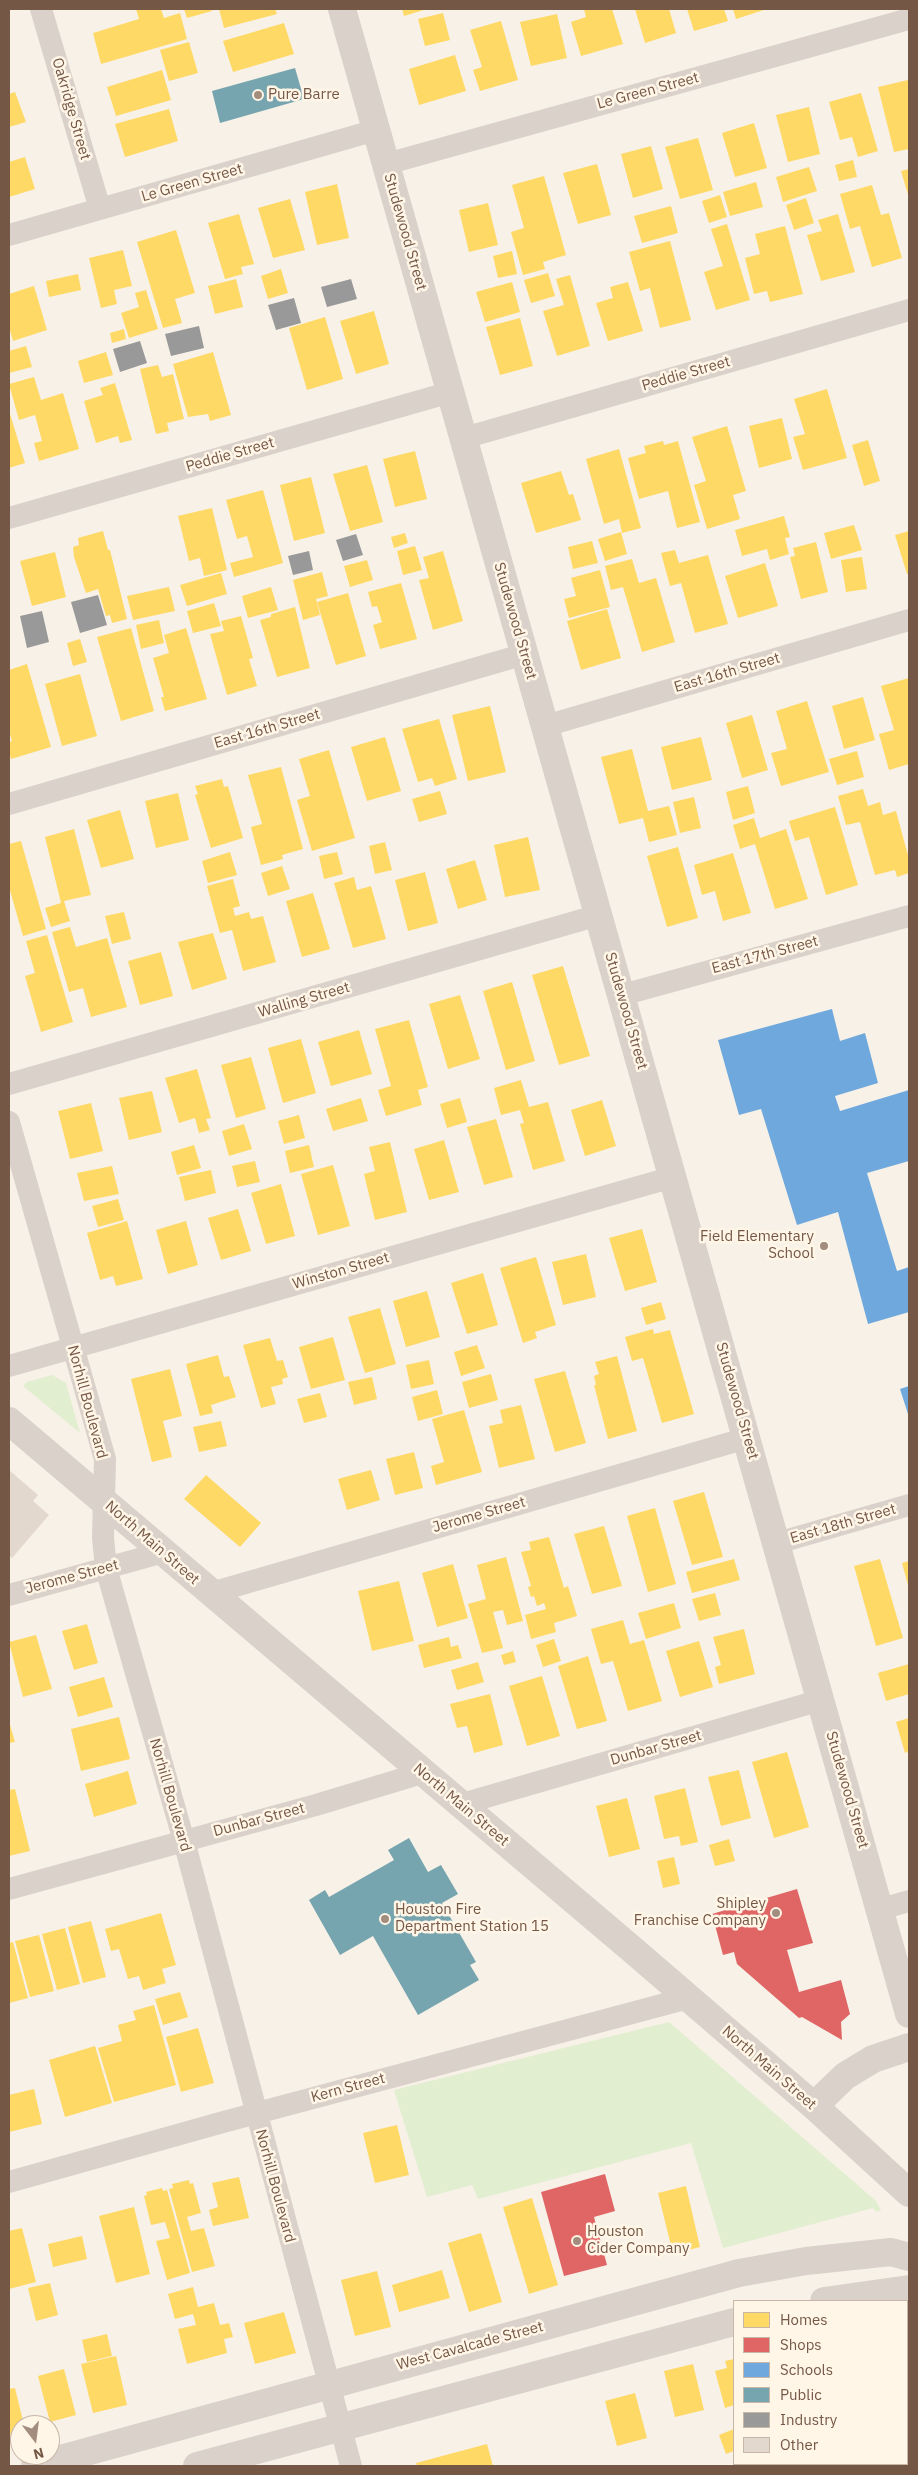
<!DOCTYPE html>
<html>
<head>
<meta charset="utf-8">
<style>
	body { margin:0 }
	#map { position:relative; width:918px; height:2475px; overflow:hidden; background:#f7f1e7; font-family:"IBM Plex Sans",sans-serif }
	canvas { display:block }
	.frame { position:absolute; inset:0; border:10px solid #755746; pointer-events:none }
	.legend { position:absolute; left:733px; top:2300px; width:175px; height:165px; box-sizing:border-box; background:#fff6e7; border:1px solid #c8b6a7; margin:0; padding:6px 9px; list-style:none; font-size:15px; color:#755746 }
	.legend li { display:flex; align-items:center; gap:10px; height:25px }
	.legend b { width:25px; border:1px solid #c8b6a7 }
	.north { position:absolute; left:10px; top:2415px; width:50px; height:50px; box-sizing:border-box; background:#fff6e7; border:1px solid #c8b6a7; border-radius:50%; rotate:165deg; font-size:14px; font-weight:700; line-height:20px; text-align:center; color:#755746 }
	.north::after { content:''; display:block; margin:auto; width:18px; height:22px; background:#a28d7e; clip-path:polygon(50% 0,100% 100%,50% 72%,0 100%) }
</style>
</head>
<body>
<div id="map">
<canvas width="918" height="2475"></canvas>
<div class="frame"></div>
<ul class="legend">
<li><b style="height:14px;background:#ffd966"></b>Homes</li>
<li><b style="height:14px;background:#e06666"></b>Shops</li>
<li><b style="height:14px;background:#6fa8dc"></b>Schools</li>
<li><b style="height:14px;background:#76a5af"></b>Public</li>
<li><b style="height:14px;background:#999"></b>Industry</li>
<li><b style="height:14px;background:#e3d8ce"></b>Other</li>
</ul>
<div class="north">N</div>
</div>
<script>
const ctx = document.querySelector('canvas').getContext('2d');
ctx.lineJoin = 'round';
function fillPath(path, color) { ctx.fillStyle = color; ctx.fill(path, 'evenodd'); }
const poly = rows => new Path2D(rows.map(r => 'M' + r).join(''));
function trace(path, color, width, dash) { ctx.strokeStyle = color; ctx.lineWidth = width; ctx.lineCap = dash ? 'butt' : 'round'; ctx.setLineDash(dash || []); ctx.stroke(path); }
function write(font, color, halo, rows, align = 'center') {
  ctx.font = font + ' "IBM Plex Sans",sans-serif'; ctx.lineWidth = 5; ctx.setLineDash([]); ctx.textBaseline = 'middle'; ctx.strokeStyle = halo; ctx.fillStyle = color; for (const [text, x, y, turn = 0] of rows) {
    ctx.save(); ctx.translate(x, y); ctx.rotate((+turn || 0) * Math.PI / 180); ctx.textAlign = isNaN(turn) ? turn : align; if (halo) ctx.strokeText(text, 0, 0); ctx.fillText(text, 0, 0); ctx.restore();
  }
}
const green = poly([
	[52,1375,66,1383,80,1433,23,1386,27,1382],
	[669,2022,876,2201,881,2210,876,2212,873,2208,723,2248,691,2143,478,2199,472,2185,427,2197,394,2090]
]);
const homes = poly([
	[136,9,161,9,164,18,180,13,187,39,101,64,93,33,139,19],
	[184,9,211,9,212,11,187,18],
	[219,9,275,9,277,14,224,28],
	[402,9,427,9,404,16],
	[584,9,612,9,623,44,581,56,571,22,586,17],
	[635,9,669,9,676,33,645,43],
	[687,9,724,9,728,21,694,31],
	[733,9,767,9,736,19],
	[443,13,450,40,425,46,418,19],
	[557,14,567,58,531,66,520,22],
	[501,21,518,80,480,91,473,70,482,67,470,30],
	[284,23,294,54,233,72,223,41],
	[189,42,198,73,169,81,160,50],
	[455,55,466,91,419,105,409,69],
	[162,70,171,100,116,116,107,87],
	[908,80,909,149,894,152,878,87],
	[15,92,26,122,9,127,9,94],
	[861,93,878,151,858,157,852,137,840,140,829,102],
	[809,107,820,154,788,162,776,115],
	[169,109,178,141,125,157,115,124],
	[754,123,767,168,735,177,722,133],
	[698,138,713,190,680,199,665,147],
	[651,146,663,189,633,198,621,154],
	[25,157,35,189,9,197,9,162],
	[853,160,857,177,839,181,835,165],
	[597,164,611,215,578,224,563,173],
	[809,167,817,191,783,202,776,177],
	[909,169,909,198,901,171],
	[544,176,566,255,543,262,545,269,523,275,511,232,524,228,512,185],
	[756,182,763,207,730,216,723,192],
	[337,184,349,238,317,245,305,192],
	[872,185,881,215,889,213,902,258,872,267,860,226,850,229,840,194],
	[720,195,727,217,709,223,702,201],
	[806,198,814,223,794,230,786,205],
	[290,199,305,250,273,258,258,208],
	[488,203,498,245,469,252,459,210],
	[671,206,678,233,642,243,634,216],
	[239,214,254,264,241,267,243,274,225,279,208,223],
	[838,214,855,272,821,281,807,235,822,231,818,220],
	[727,224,750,300,716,310,704,272,723,266,711,229],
	[785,226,803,294,770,302,767,291,754,294,745,258,760,254,755,234],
	[176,230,195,293,175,299,182,323,163,328,137,242],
	[670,241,691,320,660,328,650,288,640,291,629,252],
	[123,250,132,286,114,290,117,304,101,308,89,258],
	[512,251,517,274,498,278,493,256],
	[281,269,288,293,268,299,261,276],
	[548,273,555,296,531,303,524,280],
	[78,274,81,290,49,297,46,281],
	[570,275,590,346,557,356,543,311,564,305,556,279],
	[236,279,243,307,215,314,208,286],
	[512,282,520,312,485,322,476,292],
	[628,282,643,331,608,341,596,303,613,298,610,287],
	[34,286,47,330,13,341,9,327,9,294],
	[146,290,158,329,129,338,121,313,139,307,135,293],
	[374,311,389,364,356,374,340,321],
	[325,317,343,379,307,390,289,328],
	[520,318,533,366,500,375,486,327],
	[124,329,126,339,112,343,110,333],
	[26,346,32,367,9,373,9,351],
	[106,352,113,375,84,383,78,361],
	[213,352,231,415,210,421,208,414,188,417,173,364],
	[158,365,162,377,173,374,184,419,167,423,169,431,156,434,140,369],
	[34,377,41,400,63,393,79,449,39,461,34,443,42,441,35,415,19,420,9,384],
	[115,383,132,440,120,443,118,436,96,443,84,401,103,395,100,388],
	[827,389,847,458,803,470,793,437,805,434,794,399],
	[10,414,25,463,9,468,9,415],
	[782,418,792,459,759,468,749,426],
	[727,426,746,491,733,495,740,519,707,529,694,485,706,481,692,437],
	[868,440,880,481,864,486,852,445],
	[663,441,664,445,678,441,700,522,677,528,668,491,639,499,628,458,646,453,644,446],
	[619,449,641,528,622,533,619,519,604,524,586,459],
	[415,451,427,499,395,507,383,459],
	[367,465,383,522,350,531,333,474],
	[561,471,569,495,573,494,581,520,536,533,521,483],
	[311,477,325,533,294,541,280,485],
	[263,490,283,563,234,577,230,563,253,557,247,536,237,539,226,500],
	[212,508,227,570,204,576,200,558,189,561,178,516],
	[784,516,790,537,785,538,789,554,770,560,767,549,742,556,735,530],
	[854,525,862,550,831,559,824,533],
	[103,531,108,550,110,550,127,619,112,623,110,615,106,616,98,589,86,593,74,557,73,547,79,545,78,538],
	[909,531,909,574,907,574,895,535],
	[621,532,627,554,605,561,598,539],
	[405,533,408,543,394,548,391,537],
	[592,541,598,563,573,569,568,547],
	[816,542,828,592,801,599,790,557,795,556,793,548],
	[415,546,422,570,403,575,397,551],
	[675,550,679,563,708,555,728,624,695,633,681,583,670,586,661,553],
	[443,551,463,621,433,630,419,580,429,578,423,557],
	[55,552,66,597,32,606,20,561],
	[862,557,867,589,846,592,841,560],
	[632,559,639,583,656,578,675,642,642,652,623,587,611,590,605,566],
	[367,560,373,580,350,587,344,566],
	[765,563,778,606,738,618,725,576],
	[600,570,610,607,569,618,564,599,576,596,571,578],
	[322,572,328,596,316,599,320,615,303,620,293,580],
	[221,573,227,594,187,606,180,585],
	[401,583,417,639,380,649,373,625,382,622,377,606,372,607,368,592],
	[169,587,175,611,133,620,127,596],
	[271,587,278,610,248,618,242,596],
	[348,593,366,656,336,665,317,602],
	[214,603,221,626,193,633,187,611],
	[295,607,310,668,277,677,260,620,271,617,271,614],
	[607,609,621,658,581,670,567,621],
	[241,616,253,658,249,659,257,686,227,695,210,634,224,631,221,621],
	[159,620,164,643,141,649,136,625],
	[131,628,154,711,121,721,97,637],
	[186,628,207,699,165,711,161,697,164,697,153,658,169,653,164,635],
	[80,639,87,662,73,666,67,643],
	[27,664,51,747,11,759,9,751,9,742,12,741,9,731,9,670],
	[80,674,97,736,62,746,45,684],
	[909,678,909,764,889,770,879,734,894,730,881,686],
	[863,697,875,740,844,749,832,706],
	[807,701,829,772,781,786,771,753,787,749,776,711],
	[490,706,506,772,468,781,452,715],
	[752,715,768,770,742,778,726,723],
	[439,719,457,779,435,786,432,778,418,782,402,729],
	[385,737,401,791,367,801,351,747],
	[701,737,712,780,672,790,661,747],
	[632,749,648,811,669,806,677,835,649,842,643,818,619,824,601,757],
	[329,750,355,838,312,851,297,800,310,796,299,759],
	[857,751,864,777,837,785,829,759],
	[281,767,303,849,282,855,283,859,261,865,251,827,262,824,248,775],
	[222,779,224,787,228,786,243,838,211,848,195,795,198,794,195,786],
	[748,786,755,813,733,820,726,792],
	[863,789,868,806,880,802,883,815,896,811,909,859,909,873,897,877,895,870,875,875,860,822,846,825,838,796],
	[440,791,447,814,419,822,412,799],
	[178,793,189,840,156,848,145,801],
	[694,797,701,828,680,833,673,802],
	[835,807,858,885,826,895,809,837,795,841,789,821],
	[120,810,134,859,101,868,87,820],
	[754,818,760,838,786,829,808,899,775,909,755,844,740,849,733,825],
	[74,829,91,895,64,901,70,921,51,927,45,908,61,903,45,837],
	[528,837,540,890,505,897,494,845],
	[21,841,46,929,23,936,9,887,9,844],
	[385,842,392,870,375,874,369,846],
	[678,847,698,918,667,927,647,856],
	[230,852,237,875,208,883,202,861],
	[337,852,343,874,324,879,319,856],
	[733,853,751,913,723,921,715,891,702,895,694,865],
	[475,860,487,900,458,909,446,869],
	[282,866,290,889,268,896,261,873],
	[425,872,438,923,408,931,395,880],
	[354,877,357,890,371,886,386,939,353,948,334,883],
	[233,879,240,906,233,908,235,916,249,912,251,919,263,916,276,962,243,971,232,930,220,933,207,886],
	[313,893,330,949,302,957,286,901],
	[124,912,131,939,112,944,105,916],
	[70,927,76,947,107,938,127,1007,91,1017,83,988,69,992,52,932],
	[213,933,227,979,192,990,178,942],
	[47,935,73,1022,41,1032,25,976,35,973,26,941],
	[161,952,173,996,140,1005,128,961],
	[563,966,590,1056,559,1065,532,975],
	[512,982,535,1061,506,1070,483,991],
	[460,995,480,1059,448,1069,429,1004],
	[409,1020,428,1087,418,1090,422,1105,386,1116,378,1090,391,1086,375,1029],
	[359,1030,372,1074,331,1086,318,1042],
	[301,1039,316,1093,283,1103,268,1048],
	[251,1057,266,1109,236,1118,221,1065],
	[197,1069,211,1118,206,1119,210,1130,199,1133,195,1118,179,1123,165,1078],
	[521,1080,529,1107,548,1102,565,1161,533,1170,520,1124,524,1123,520,1110,501,1115,494,1088],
	[152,1091,162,1132,129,1140,119,1098],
	[361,1098,368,1121,333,1131,326,1109],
	[460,1098,467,1122,447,1128,440,1104],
	[602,1100,616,1146,585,1156,571,1110],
	[91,1103,103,1151,70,1159,58,1111],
	[299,1115,305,1138,284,1144,278,1121],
	[496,1119,513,1177,484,1185,467,1127],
	[244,1124,252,1149,229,1156,222,1131],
	[444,1140,459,1192,429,1200,414,1149],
	[390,1142,407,1212,375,1220,364,1174,375,1171,369,1147],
	[194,1145,201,1168,177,1175,171,1152],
	[309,1145,314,1167,290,1173,285,1151],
	[255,1161,260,1182,237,1187,232,1166],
	[333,1165,350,1226,318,1235,301,1174],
	[112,1166,119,1194,84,1201,77,1173],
	[211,1170,216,1193,185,1201,179,1177],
	[281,1184,295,1236,266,1244,251,1193],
	[118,1199,124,1220,98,1227,92,1206],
	[238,1209,251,1251,221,1260,208,1218],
	[127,1221,143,1279,116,1286,113,1276,100,1280,87,1233],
	[186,1221,198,1265,168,1274,156,1230],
	[642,1229,657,1282,625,1291,609,1238],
	[586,1254,596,1297,563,1305,552,1262],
	[536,1257,556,1325,535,1332,537,1338,523,1343,500,1268],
	[483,1273,498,1325,467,1334,451,1283],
	[427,1291,440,1337,406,1347,393,1301],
	[661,1302,666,1319,646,1325,641,1308],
	[380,1308,396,1364,365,1373,348,1317],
	[653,1329,654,1334,670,1330,694,1414,662,1423,643,1358,632,1361,625,1337],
	[333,1337,345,1380,311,1389,299,1347],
	[270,1338,277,1361,283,1360,288,1377,282,1379,283,1384,271,1387,276,1404,261,1408,243,1345],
	[477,1345,485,1368,461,1376,454,1352],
	[218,1355,224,1377,229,1376,236,1397,211,1405,213,1413,200,1416,186,1364],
	[617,1356,637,1431,608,1439,594,1385,596,1385,594,1376,599,1374,595,1362],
	[429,1360,434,1384,411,1389,406,1365],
	[170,1369,182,1416,163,1421,172,1457,152,1462,131,1379],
	[565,1371,586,1443,555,1452,534,1379],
	[491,1374,498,1400,469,1408,462,1382],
	[372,1377,377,1399,354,1405,348,1382],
	[437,1390,443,1414,418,1421,412,1397],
	[320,1393,327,1417,304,1423,297,1399],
	[521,1405,535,1459,499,1468,489,1426,503,1423,500,1410],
	[464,1410,482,1472,436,1485,431,1466,444,1462,432,1419],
	[221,1421,227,1446,199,1452,193,1427],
	[414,1452,423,1488,395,1495,386,1459],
	[371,1470,380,1500,347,1510,338,1479],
	[206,1475,261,1523,240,1547,184,1499],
	[704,1492,723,1557,692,1565,673,1501],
	[655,1508,676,1584,648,1592,627,1516],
	[604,1526,622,1586,592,1594,574,1534],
	[549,1537,564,1588,568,1586,577,1616,554,1623,556,1632,531,1639,525,1615,546,1609,544,1603,537,1606,534,1596,531,1597,528,1587,531,1586,521,1552,531,1550,529,1542],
	[506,1557,523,1621,507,1625,503,1610,493,1612,503,1648,482,1653,468,1604,486,1599,477,1565],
	[734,1559,740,1580,692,1593,686,1572],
	[880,1559,903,1638,876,1646,854,1566],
	[909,1561,909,1589,902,1563],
	[453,1564,468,1618,437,1627,422,1573],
	[399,1581,414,1641,372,1651,358,1591],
	[715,1593,721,1615,699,1621,692,1599],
	[674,1603,681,1628,646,1639,638,1613],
	[623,1620,630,1644,644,1640,662,1701,628,1711,613,1661,601,1664,591,1629],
	[87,1624,98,1663,74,1670,62,1631],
	[744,1629,755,1674,719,1684,715,1667,721,1665,713,1637],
	[36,1635,52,1689,23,1697,9,1642],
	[449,1637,451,1647,458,1645,462,1658,424,1668,418,1645],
	[554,1639,561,1661,543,1667,536,1645],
	[699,1641,713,1687,680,1697,666,1651],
	[513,1651,516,1662,504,1665,501,1655],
	[588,1656,607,1721,577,1729,558,1666],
	[478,1662,484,1682,457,1690,451,1670],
	[909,1664,909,1694,886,1701,878,1673],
	[542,1676,560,1736,527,1746,509,1686],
	[104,1677,113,1707,78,1717,69,1687],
	[490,1694,503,1745,474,1753,467,1726,457,1728,450,1704],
	[119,1717,130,1759,81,1771,71,1729],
	[909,1718,909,1751,905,1753,896,1722],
	[9,1721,15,1742,9,1743],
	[787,1752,809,1827,774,1838,752,1762],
	[739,1770,751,1818,721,1826,708,1777],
	[128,1771,137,1804,94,1817,85,1784],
	[685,1788,698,1842,681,1846,679,1836,664,1839,654,1796],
	[15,1789,30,1851,9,1856,9,1790],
	[627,1798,640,1849,609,1857,596,1806],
	[729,1839,735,1861,715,1866,709,1845],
	[674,1857,680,1884,663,1888,657,1861],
	[161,1913,176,1965,162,1969,166,1983,143,1990,139,1976,128,1979,119,1949,111,1951,105,1929],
	[91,1921,106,1977,83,1983,68,1927],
	[65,1928,80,1984,57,1990,42,1934],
	[39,1935,54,1991,30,1997,15,1941],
	[13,1942,28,1998,9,2003,9,1943],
	[180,1992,188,2017,163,2025,155,1999],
	[154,2005,176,2085,114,2102,98,2048,122,2041,118,2025,136,2020,133,2011],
	[198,2028,214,2083,181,2092,166,2037],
	[95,2046,112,2103,65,2117,49,2060],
	[34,2089,42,2124,9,2132,9,2095],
	[397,2125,409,2175,375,2183,363,2133],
	[239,2177,249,2218,213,2226,209,2210,218,2207,212,2183],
	[189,2180,190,2184,193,2183,201,2213,187,2217,191,2231,204,2228,215,2266,192,2272,169,2189,173,2188,172,2184],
	[686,2186,700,2247,673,2254,658,2193],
	[162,2188,163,2191,167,2190,190,2273,167,2280,156,2241,170,2238,165,2222,151,2225,144,2196,147,2195,146,2192],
	[532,2198,558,2285,529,2294,503,2207],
	[134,2207,150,2274,116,2283,99,2216],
	[22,2228,36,2282,9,2289,9,2231],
	[481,2233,502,2302,469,2312,448,2243],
	[82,2236,87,2259,53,2267,48,2244],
	[442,2270,450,2298,399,2312,392,2285],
	[377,2271,391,2327,355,2336,341,2280],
	[50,2283,58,2315,36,2321,28,2288],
	[193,2287,198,2307,214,2303,220,2325,229,2323,233,2337,224,2339,227,2353,187,2364,178,2329,196,2325,193,2314,175,2319,168,2294],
	[284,2312,296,2353,255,2364,244,2323],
	[107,2334,112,2356,87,2362,82,2340],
	[116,2356,127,2405,93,2413,81,2364],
	[734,2359,734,2405,725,2408,715,2371,727,2368,725,2361],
	[693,2364,704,2410,675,2417,664,2371],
	[64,2369,76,2415,50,2422,38,2376],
	[15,2388,24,2425,20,2425,20,2432,9,2435,9,2389],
	[635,2393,647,2438,617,2446,605,2401],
	[734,2429,734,2451,726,2454,719,2435],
	[487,2444,493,2466,417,2466,416,2463],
	[740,2464,779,2464,780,2466,741,2466],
	[783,2464,808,2464,808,2466,783,2466],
	[809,2464,834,2464,835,2466,810,2466],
	[854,2464,885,2464,886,2466,854,2466]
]);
const shops = poly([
	[797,1889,813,1943,787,1950,799,1992,841,1980,850,2014,841,2022,842,2040,802,2017,799,2018,737,1964,734,1952,723,1955,712,1914],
	[605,2174,615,2211,594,2217,607,2265,564,2276,541,2192],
	[909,2407,909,2466,894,2466,893,2464,907,2464,907,2408]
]);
const schools = poly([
	[832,1009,840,1041,865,1033,878,1083,835,1096,840,1111,909,1090,909,1161,867,1173,897,1271,909,1267,909,1312,868,1324,838,1212,797,1225,761,1109,739,1115,718,1040],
	[909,1386,909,1417,900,1389]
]);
const public = poly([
	[295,68,304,99,220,123,212,91],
	[409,1838,428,1872,441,1865,458,1894,442,1903,476,1962,470,1965,479,1980,418,2015,373,1936,340,1955,309,1900,325,1890,329,1897,394,1860,388,1850]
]);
const industry = poly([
	[351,279,357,299,327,307,321,287],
	[294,298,301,323,276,330,268,305],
	[199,326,204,348,171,356,165,334],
	[140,341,147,363,120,372,113,349],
	[356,534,363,555,343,561,336,540],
	[309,551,313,570,293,575,288,556],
	[98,595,107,625,80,633,71,602],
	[42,611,49,642,27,648,20,616]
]);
const building = poly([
	[9,1470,38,1495,33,1501,49,1515,12,1558,9,1555]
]);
const minor = poly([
	[41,9,100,209],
	[386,164,909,19],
	[9,235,376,130],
	[464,438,909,310],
	[9,518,451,392],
	[545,726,909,620],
	[9,804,525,654],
	[622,995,909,916],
	[9,1084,599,915],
	[9,1122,105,1459,103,1538,106,1568,184,1841,351,2466],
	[9,1366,673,1177],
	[777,1543,909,1505],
	[211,1593,747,1438],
	[9,1595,164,1552],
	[462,1804,821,1700],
	[9,1889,316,1805,422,1773],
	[881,1909,909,1901],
	[9,2182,227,2121,688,1998]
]);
const secondary = poly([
	[342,9,909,2014],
	[9,1421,634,1951,814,2106,909,2193],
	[814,2106,845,2076,873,2059,909,2047],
	[824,2301,909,2289],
	[35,2466,739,2273,806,2261,891,2252,909,2257],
	[197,2466,734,2322]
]);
const markers = [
	[258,95,5,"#a28d7e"],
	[824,1246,5,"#a28d7e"],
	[776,1913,5,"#a28d7e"],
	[385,1919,5,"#a28d7e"],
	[577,2241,5,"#a28d7e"]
];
const streetNames = [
	["Le Green Street",648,91,-15],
	["Oakridge Street",71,109,74],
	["Le Green Street",192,183,-16],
	["Studewood Street",405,232,74],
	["Peddie Street",686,374,-16],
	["Peddie Street",230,455,-16],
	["Studewood Street",515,621,74],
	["East 16th Street",727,673,-16],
	["East 16th Street",267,729,-16],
	["East 17th Street",765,955,-15],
	["Walling Street",304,1000,-16],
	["Studewood Street",626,1011,74],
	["Winston Street",341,1271,-16],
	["Studewood Street",737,1401,74],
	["Norhill Boulevard",87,1402,75],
	["Jerome Street",479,1515,-16],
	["East 18th Street",843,1524,-16],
	["North Main Street",152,1543,41],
	["Jerome Street",72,1577,-15],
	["Dunbar Street",656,1748,-16],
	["Studewood Street",847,1790,74],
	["Norhill Boulevard",170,1795,74],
	["North Main Street",461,1805,40],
	["Dunbar Street",259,1820,-15],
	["North Main Street",769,2068,41],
	["Kern Street",348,2088,-15],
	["Norhill Boulevard",275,2186,75],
	["West Cavalcade Street",470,2346,-15]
];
const poiNames = [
	["Pure Barre",268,95],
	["Field Elementary",814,1237,"right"],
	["School",814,1254,"right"],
	["Shipley",766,1904,"right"],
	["Franchise Company",766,1921,"right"],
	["Houston Fire",395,1910],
	["Department Station 15",395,1927],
	["Houston",587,2232],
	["Cider Company",587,2249]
];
fillPath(green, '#e2eed0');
fillPath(homes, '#ffd966');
fillPath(shops, '#e06666');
fillPath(schools, '#6fa8dc');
fillPath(public, '#76a5af');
fillPath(industry, '#999');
fillPath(building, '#e3d8ce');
trace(minor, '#dad1cb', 22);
trace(secondary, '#dad1cb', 28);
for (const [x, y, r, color] of markers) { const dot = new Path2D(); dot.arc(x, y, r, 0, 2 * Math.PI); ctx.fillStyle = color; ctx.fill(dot); trace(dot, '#fff6e7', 2); }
write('15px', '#755746', '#fff6e7', streetNames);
write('15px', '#755746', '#fff6e7', poiNames, 'left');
</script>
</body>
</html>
